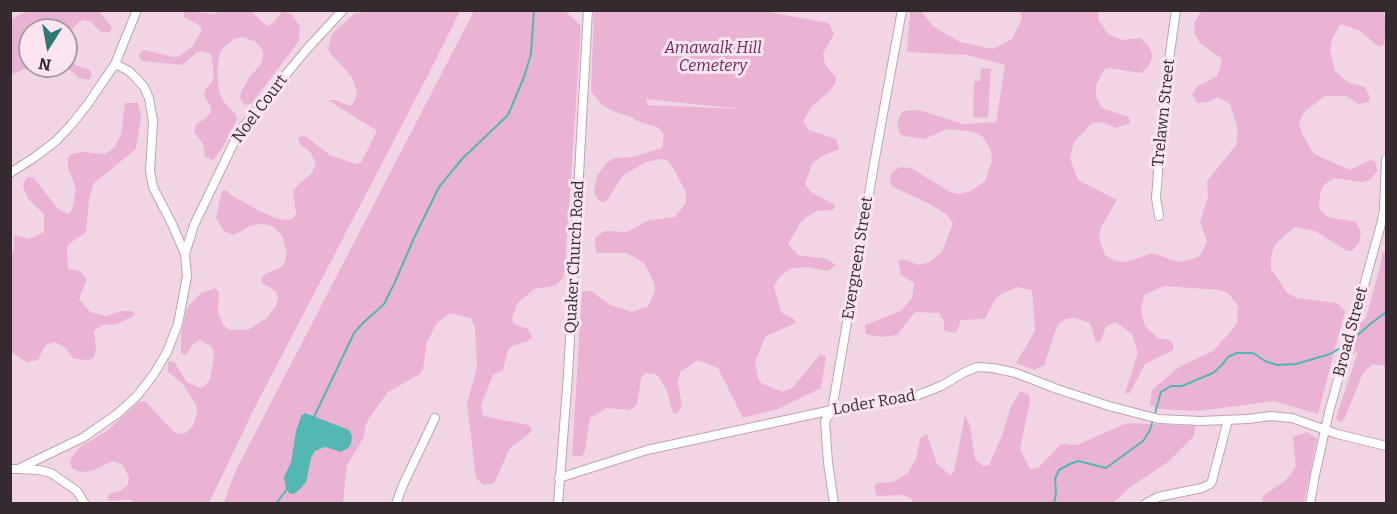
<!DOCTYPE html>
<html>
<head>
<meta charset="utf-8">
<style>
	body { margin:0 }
	#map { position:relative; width:1397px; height:514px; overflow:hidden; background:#f2d5e5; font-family:Bitter,serif }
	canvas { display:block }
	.frame { position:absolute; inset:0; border:12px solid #352a30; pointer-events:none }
	.north { position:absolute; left:18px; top:18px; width:60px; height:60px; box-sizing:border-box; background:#fce4f1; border:2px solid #ac9aa4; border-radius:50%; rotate:191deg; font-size:16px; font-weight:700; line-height:24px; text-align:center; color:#352a30 }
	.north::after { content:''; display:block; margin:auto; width:21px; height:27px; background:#2f7875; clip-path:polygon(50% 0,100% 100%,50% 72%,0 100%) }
</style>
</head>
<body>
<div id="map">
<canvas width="1397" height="514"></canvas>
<div class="frame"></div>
<div class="north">N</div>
</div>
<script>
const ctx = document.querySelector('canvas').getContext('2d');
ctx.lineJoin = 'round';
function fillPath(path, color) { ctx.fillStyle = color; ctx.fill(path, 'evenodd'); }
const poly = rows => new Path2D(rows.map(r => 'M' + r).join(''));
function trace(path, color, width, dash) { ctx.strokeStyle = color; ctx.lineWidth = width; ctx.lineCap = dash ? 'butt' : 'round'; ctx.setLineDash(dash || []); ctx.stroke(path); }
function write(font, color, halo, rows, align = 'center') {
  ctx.font = font + ' Bitter,serif'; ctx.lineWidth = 6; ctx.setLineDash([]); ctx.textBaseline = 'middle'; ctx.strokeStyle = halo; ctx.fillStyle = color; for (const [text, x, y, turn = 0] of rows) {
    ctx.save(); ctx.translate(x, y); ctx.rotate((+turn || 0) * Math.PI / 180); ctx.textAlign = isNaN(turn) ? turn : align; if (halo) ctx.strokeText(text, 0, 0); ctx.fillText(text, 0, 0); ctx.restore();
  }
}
const green = poly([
	[378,10,460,11,427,77,254,409,209,503,136,504,129,499,111,501,107,499,109,494,120,491,128,485,129,477,123,465,113,461,91,471,80,472,72,468,70,463,71,458,80,447,108,430,140,401,146,402,175,433,184,434,193,426,197,413,196,405,183,384,168,372,168,362,170,361,175,363,187,382,200,388,205,386,210,379,214,358,213,350,211,346,200,340,193,344,186,355,181,353,181,335,187,308,200,294,215,288,219,292,218,312,223,325,230,330,248,330,267,318,276,306,278,297,276,292,270,287,263,284,261,280,265,274,279,268,284,264,287,253,282,235,272,226,264,224,251,225,238,233,233,235,224,231,216,219,221,194,224,190,227,191,231,195,259,211,278,219,289,220,294,218,296,213,293,191,298,185,312,173,316,163,310,152,300,144,298,137,305,136,330,155,356,164,361,163,377,131,328,100,336,100,347,105,352,105,357,95,356,89,352,77,330,53,328,49,332,34,355,13],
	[1207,10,1384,11,1386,27,1384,44,1379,47,1360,31,1344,25,1340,25,1332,39,1330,50,1335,71,1349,83,1365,87,1370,97,1369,102,1359,104,1346,96,1325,96,1304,112,1299,123,1302,134,1314,154,1350,170,1370,160,1375,161,1377,171,1370,180,1361,182,1334,178,1325,184,1320,193,1319,209,1328,217,1356,222,1361,232,1359,243,1352,251,1347,251,1315,231,1294,227,1275,245,1271,256,1271,269,1287,293,1297,298,1337,303,1345,311,1318,414,1274,401,1199,411,1159,409,1150,405,1152,390,1179,367,1213,351,1232,330,1237,322,1238,306,1229,294,1220,290,1164,286,1144,295,1141,310,1145,326,1158,338,1169,340,1173,344,1173,350,1145,364,1130,393,1125,393,1138,353,1132,334,1116,322,1106,326,1101,341,1096,342,1090,323,1075,318,1066,319,1058,324,1044,365,1034,370,1016,363,1035,331,1032,290,1017,287,1003,293,995,299,985,319,961,320,957,331,953,333,944,330,944,321,939,313,915,312,897,335,881,337,866,334,865,325,901,311,912,298,914,283,901,275,898,261,903,259,919,265,929,262,942,252,953,223,947,215,930,204,893,187,890,183,891,173,900,167,911,168,950,192,960,194,971,191,985,181,992,161,991,151,983,137,974,132,948,129,924,139,904,136,900,134,897,125,900,115,903,111,919,110,963,124,996,122,1005,65,967,55,907,52,910,11,921,11,933,26,960,42,993,49,1012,39,1022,19,1020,11,1099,11,1098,19,1108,34,1122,40,1140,38,1148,45,1153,56,1148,67,1141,73,1109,68,1104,70,1096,85,1096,97,1102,108,1129,117,1130,123,1116,128,1102,122,1092,123,1074,142,1070,158,1078,180,1117,200,1101,227,1099,238,1105,255,1115,261,1126,262,1152,253,1179,262,1190,260,1200,256,1207,241,1200,222,1208,197,1207,181,1236,145,1238,129,1230,104,1217,97,1208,102,1197,103,1192,94,1198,86,1217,76,1222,62,1221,58,1200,43,1195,34,1194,23,1200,13],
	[28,11,99,11,112,27,110,32,101,32,91,22,84,20,79,22,71,30,67,52,68,58,73,64,90,70,92,75,89,80,79,78,66,66,66,30,30,30,31,66,11,75,11,19],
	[189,11,213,14,221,11,253,11,254,14,267,26,274,22,283,11,291,14,300,26,299,41,252,103,245,105,240,98,241,92,249,78,261,64,263,56,263,51,256,42,243,37,234,39,225,46,220,53,217,71,219,92,224,102,235,114,237,119,223,147,214,159,212,160,205,157,203,144,194,132,196,124,205,119,211,112,211,107,204,95,205,90,212,82,214,75,211,54,202,51,197,52,185,63,180,65,142,61,139,57,139,53,144,50,173,57,178,57,192,47,202,30,200,26,184,17,184,12],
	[474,11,565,11,581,26,565,267,563,278,555,286,534,289,517,304,512,319,514,324,528,329,532,337,528,341,512,346,508,350,503,370,493,375,481,405,483,416,528,425,532,428,531,432,510,448,494,483,484,485,476,478,467,404,477,367,475,328,471,318,450,313,437,323,427,342,423,369,420,374,388,392,371,415,366,424,363,439,347,465,343,503,223,504,236,470],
	[301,416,341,452,325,447,315,451,311,458,284,477,291,462,296,431],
	[594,11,764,11,829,23,834,34,823,54,825,64,836,77,836,82,830,91,811,107,803,122,809,130,836,139,839,149,820,157,812,164,805,184,811,192,835,205,833,210,817,211,808,216,800,223,788,244,798,255,827,259,836,265,828,271,808,267,792,268,779,277,774,287,780,308,782,313,793,318,796,323,766,336,755,362,758,378,761,383,783,392,793,387,820,355,826,356,821,388,778,409,743,418,718,368,698,360,680,372,678,383,682,405,677,414,672,412,668,393,659,377,655,374,645,373,641,378,637,405,629,410,607,408,590,418,585,451,582,456,572,456,582,291,591,291,610,305,632,312,648,306,655,292,654,282,644,263,627,253,596,253,595,238,604,231,627,232,647,221,675,217,686,203,686,193,675,171,667,160,661,159,646,162,624,175,620,180,608,199,604,202,599,201,596,196,594,192,597,176,606,163,615,158,632,157,662,148,664,134,657,127,637,121,633,118,613,111,602,105,593,94,591,90],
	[646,99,741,109,648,105],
	[981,68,991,69,988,118,973,117,974,81,980,81],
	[125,103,138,103,141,117,136,149,94,183,89,199,86,232,69,244,67,248,68,269,80,271,87,279,79,299,90,312,106,316,121,311,132,311,135,315,117,324,102,325,94,331,96,347,94,357,89,360,74,359,64,347,55,342,46,345,38,360,27,362,11,352,11,254,14,250,14,235,29,239,44,232,44,214,29,200,23,187,24,182,28,177,34,178,58,209,68,214,72,210,76,189,68,168,68,158,71,154,82,152,105,154,114,148,121,135],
	[1386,252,1386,366,1372,364,1362,375,1344,420,1339,422,1336,418,1358,351,1352,355,1359,324,1366,318,1381,262,1382,253],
	[1020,391,1029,395,1030,401,1020,449,1030,469,1039,467,1061,444,1077,445,1127,423,1195,426,1194,436,1168,462,1130,487,1113,503,914,504,912,499,902,495,877,496,874,487,877,483,893,482,908,473,916,459,920,439,927,434,937,464,950,475,954,472,965,415,970,425,975,459,983,466,989,465,1002,436,1010,409],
	[1307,432,1317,439,1304,503,1262,503,1263,496,1286,480,1296,467,1293,437]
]);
const water = poly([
	[305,413,349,430,352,436,351,444,348,448,341,452,325,447,315,451,311,458,306,482,299,490,294,494,289,493,286,488,284,477,291,462,296,431,301,416]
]);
const stream = poly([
	[1350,342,1369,325,1386,312],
	[1155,413,1161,392,1171,386,1182,386,1213,373,1222,365,1228,357,1237,353,1253,353,1265,361,1277,365,1296,364,1330,354,1346,345],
	[314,417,354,333,363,323,384,304,395,282,414,238,439,187,462,159,508,115,524,77,531,54,534,10],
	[276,504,287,489],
	[1054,504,1056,492,1055,479,1059,470,1070,464,1078,461,1106,468,1143,441,1150,430,1152,423]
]);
const minor = poly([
	[10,173,35,157,56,141,72,124,87,105,115,64,137,10],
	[1159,216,1156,198,1159,158,1165,89,1176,10],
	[185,254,194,225,239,132,307,49,343,10],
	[10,469,18,469,84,437,117,414,137,396,154,374,167,352,178,324,187,276,185,254,172,224,153,187,150,171,153,121,149,98,144,87,136,78,129,71,115,64],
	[19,469,39,470,51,473,77,491,85,504],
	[559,478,647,450,832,410,913,397,941,386,965,372,977,367,993,368,1016,373,1057,389,1109,406,1159,419,1200,421,1248,419,1271,416,1292,418,1337,434,1386,446],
	[396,504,403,485,435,418],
	[558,504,568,375,588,10],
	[834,504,828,463,825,421,832,410,877,147,902,10],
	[1145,504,1158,497,1202,488,1210,484,1212,481,1228,420],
	[1310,504,1315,475,1329,412,1381,224,1384,210,1386,159]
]);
const parkNames = [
	["Amawalk Hill",713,49],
	["Cemetery",713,67]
];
const streetNames = [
	["Noel Court",260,109,-53],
	["Trelawn Street",1164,113,-84],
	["Quaker Church Road",575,257,-87],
	["Evergreen Street",858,258,-81],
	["Broad Street",1351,332,-75],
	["Loder Road",874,403,-10]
];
fillPath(green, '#eab3d3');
fillPath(water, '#53b7b2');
trace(stream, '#53b7b2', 2);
trace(minor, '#bfa3b3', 10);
trace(minor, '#fff', 8);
write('italic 16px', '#74285a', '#fce4f1', parkNames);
write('16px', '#352a30', '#fce4f1', streetNames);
</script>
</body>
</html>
